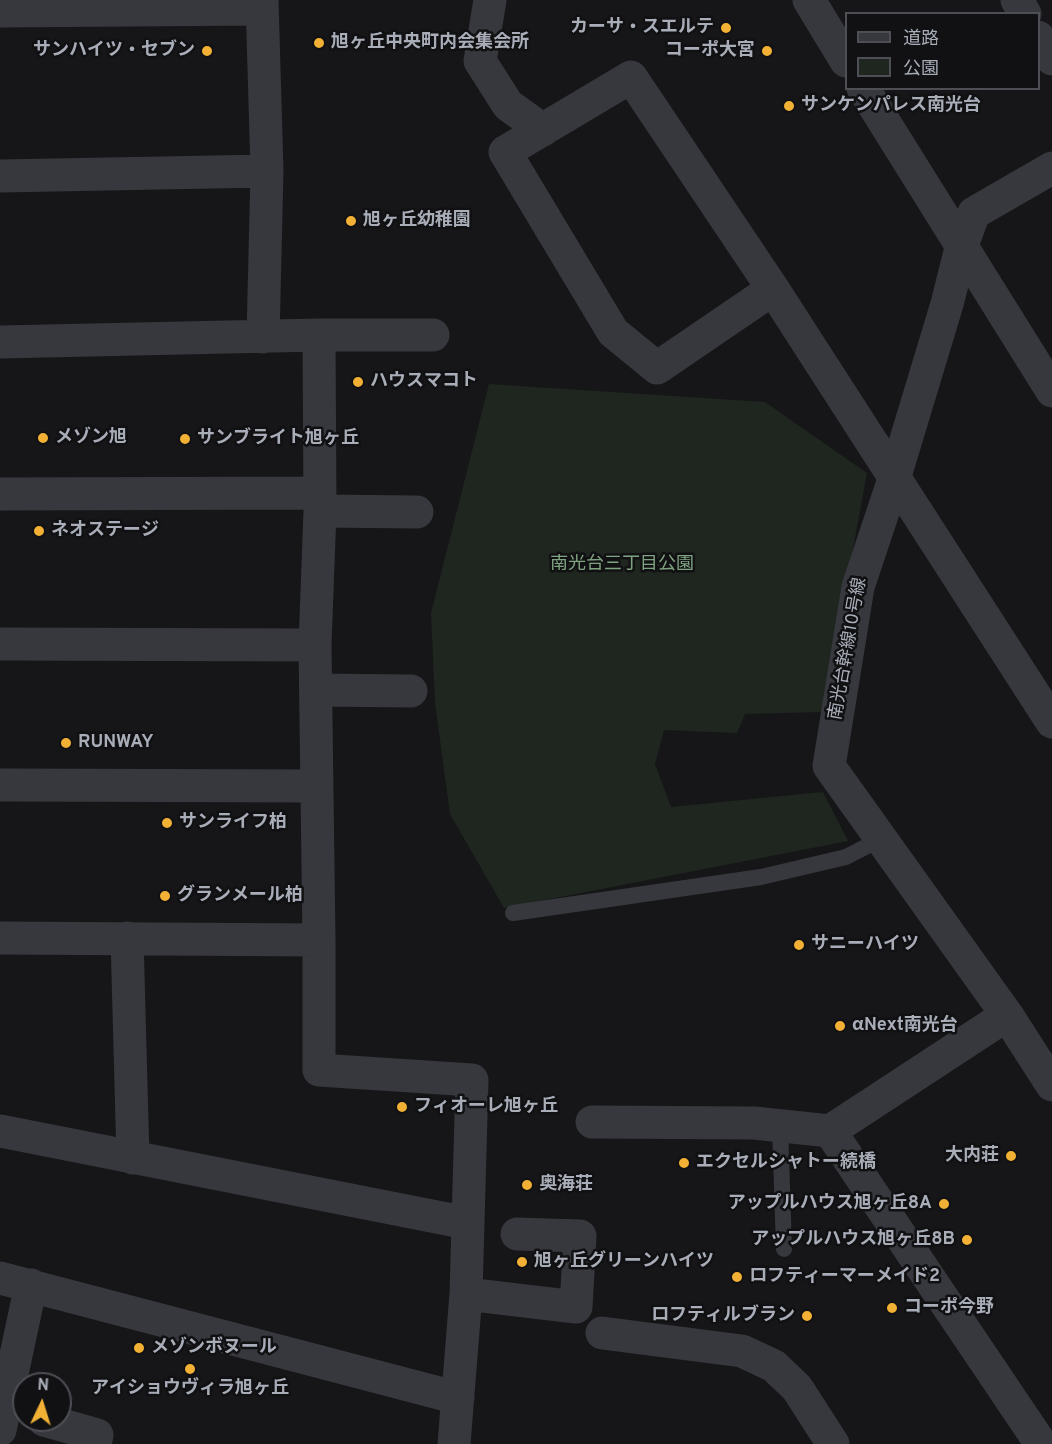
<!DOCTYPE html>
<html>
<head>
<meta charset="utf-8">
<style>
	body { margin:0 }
	#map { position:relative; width:1052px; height:1444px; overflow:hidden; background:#161618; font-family:Overpass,"Noto Sans JP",sans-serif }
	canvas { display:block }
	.legend { position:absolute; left:845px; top:12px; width:195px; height:78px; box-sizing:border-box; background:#111113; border:2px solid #4d4f55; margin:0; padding:8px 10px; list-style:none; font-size:18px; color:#a8adb8 }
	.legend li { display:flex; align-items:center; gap:12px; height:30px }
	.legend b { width:30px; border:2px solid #4d4f55 }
	.north { position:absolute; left:12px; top:1372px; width:60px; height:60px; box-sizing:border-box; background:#111113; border:2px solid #4d4f55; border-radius:50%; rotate:4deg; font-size:16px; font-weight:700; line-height:24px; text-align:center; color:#a8adb8 }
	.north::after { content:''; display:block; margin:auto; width:21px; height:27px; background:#f2b134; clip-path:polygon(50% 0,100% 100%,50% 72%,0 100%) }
</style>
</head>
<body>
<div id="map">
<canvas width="1052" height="1444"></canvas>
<ul class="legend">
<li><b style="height:8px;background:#37383d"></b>道路</li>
<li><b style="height:16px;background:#1e261f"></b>公園</li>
</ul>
<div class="north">N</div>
</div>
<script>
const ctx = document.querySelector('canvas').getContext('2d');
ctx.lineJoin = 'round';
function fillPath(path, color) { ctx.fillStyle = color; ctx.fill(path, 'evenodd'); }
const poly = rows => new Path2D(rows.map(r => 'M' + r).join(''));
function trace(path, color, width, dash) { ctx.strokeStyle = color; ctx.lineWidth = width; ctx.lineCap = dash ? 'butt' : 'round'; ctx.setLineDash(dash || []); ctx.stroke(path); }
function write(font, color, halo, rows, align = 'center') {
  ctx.font = font + ' Overpass,"Noto Sans JP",sans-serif'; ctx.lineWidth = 5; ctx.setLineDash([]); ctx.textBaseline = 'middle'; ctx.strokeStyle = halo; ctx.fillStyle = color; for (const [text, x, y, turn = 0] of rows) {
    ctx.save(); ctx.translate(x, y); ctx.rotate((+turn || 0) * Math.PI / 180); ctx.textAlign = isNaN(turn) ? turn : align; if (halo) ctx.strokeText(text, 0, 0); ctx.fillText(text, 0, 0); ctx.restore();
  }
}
const green = poly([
	[489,384,765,402,867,473,823,712,745,714,737,733,664,730,655,764,671,807,823,792,848,841,504,908,450,814,435,703,431,613]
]);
const service = poly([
	[513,913,761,877,846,857,881,839],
	[780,1125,784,1249]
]);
const minor = poly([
	[262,0,267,171,263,337],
	[490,0,480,61,508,105,543,130],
	[809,0,846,61],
	[1017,0,1025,14],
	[0,11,262,9],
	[1038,37,1052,59],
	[863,88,1052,391],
	[0,176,267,171],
	[773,289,657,368,613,332,505,152,631,77,773,289,1052,722],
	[0,342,319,335,433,335],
	[0,494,319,493],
	[320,511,417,512],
	[0,644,315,645],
	[316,690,411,691],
	[0,785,316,786],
	[0,938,319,940,315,645,320,511,319,335],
	[127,938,133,1158],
	[319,940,319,1070,472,1080,466,1294,454,1444],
	[592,1122,754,1123,830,1131,1041,1444],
	[0,1131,467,1223],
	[830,1131,1007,1015],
	[0,1278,458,1398],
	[466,1294,576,1307,580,1236,517,1234],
	[602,1333,742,1351,774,1366,797,1388,833,1444],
	[44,1420,97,1435,95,1444],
	[0,1430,31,1285]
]);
const tertiary = poly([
	[1052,168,974,213,961,248,947,304,895,476,858,587,829,766,1007,1015,1052,1085]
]);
const markers = [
	[726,28,6,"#f2b134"],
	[319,43,6,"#f2b134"],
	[207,51,6,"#f2b134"],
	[767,51,6,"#f2b134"],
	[789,106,6,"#f2b134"],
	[351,221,6,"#f2b134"],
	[358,382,6,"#f2b134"],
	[43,438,6,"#f2b134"],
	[185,439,6,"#f2b134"],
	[39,531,6,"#f2b134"],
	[66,743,6,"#f2b134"],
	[167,823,6,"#f2b134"],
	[165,896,6,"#f2b134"],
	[799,945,6,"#f2b134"],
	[840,1026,6,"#f2b134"],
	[402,1107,6,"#f2b134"],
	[1011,1156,6,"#f2b134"],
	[684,1163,6,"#f2b134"],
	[527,1185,6,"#f2b134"],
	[944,1204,6,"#f2b134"],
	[967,1240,6,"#f2b134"],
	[522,1262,6,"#f2b134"],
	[737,1277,6,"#f2b134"],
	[892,1308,6,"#f2b134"],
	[807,1316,6,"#f2b134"],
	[139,1348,6,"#f2b134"],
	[190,1369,6,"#f2b134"]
];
const poiNames = [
	["カーサ・スエルテ",714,28,"right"],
	["旭ヶ丘中央町内会集会所",331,43],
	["サンハイツ・セブン",195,51,"right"],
	["コーポ大宮",755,51,"right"],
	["サンケンパレス南光台",801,106],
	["旭ヶ丘幼稚園",363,221],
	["ハウスマコト",370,382],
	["メゾン旭",55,438],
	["サンブライト旭ヶ丘",197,439],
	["ネオステージ",51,531],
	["RUNWAY",78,743],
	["サンライフ柏",179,823],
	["グランメール柏",177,896],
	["サニーハイツ",811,945],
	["αNext南光台",852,1026],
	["フィオーレ旭ヶ丘",414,1107],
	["大内荘",999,1156,"right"],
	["エクセルシャトー続橋",696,1163],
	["奥海荘",539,1185],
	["アップルハウス旭ヶ丘8A",932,1204,"right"],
	["アップルハウス旭ヶ丘8B",955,1240,"right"],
	["旭ヶ丘グリーンハイツ",534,1262],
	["ロフティーマーメイド2",749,1277],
	["コーポ今野",904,1308],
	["ロフティルブラン",795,1316,"right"],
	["メゾンボヌール",151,1348],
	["アイショウヴィラ旭ヶ丘",190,1389,"center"]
];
const parkNames = [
	["南光台三丁目公園",622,565]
];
const streetNames = [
	["南光台幹線10号線",849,649,-80]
];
fillPath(green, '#1e261f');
trace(service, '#37383d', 16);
trace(minor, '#37383d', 33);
trace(tertiary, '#37383d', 33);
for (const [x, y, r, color] of markers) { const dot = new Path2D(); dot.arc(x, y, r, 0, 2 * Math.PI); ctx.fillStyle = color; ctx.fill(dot); trace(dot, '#111113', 2); }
write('bold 18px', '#a8adb8', '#111113', poiNames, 'left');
write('18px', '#7fa381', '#111113', parkNames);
write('18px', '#a8adb8', '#111113', streetNames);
</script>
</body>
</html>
